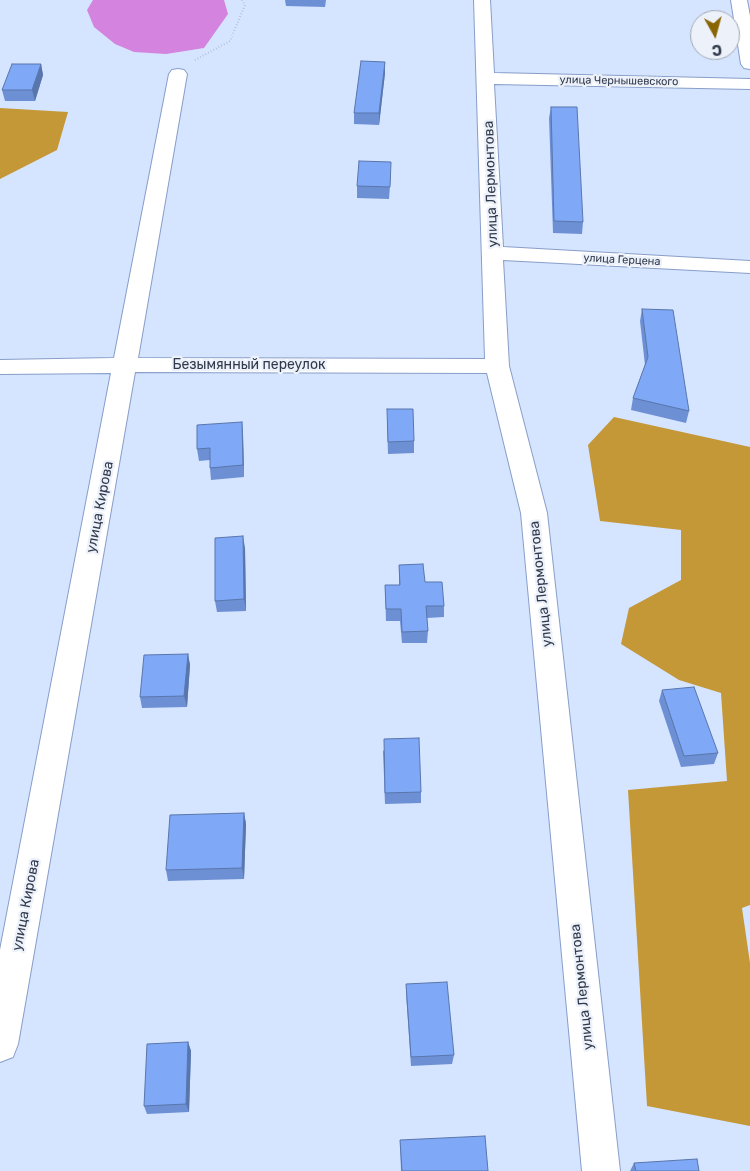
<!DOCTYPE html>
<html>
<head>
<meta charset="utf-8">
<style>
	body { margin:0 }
	#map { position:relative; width:750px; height:1171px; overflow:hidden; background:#d5e4ff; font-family:Rubik,sans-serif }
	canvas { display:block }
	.north { position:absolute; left:690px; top:10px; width:50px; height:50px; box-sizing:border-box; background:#ecf1fa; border:1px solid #a1a8b4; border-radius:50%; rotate:173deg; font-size:14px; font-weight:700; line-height:20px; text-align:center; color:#313a4c }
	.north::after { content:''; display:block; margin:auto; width:18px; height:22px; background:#8a6504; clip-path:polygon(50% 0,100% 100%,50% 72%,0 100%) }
</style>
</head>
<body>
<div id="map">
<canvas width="750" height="1171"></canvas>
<div class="north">С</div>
</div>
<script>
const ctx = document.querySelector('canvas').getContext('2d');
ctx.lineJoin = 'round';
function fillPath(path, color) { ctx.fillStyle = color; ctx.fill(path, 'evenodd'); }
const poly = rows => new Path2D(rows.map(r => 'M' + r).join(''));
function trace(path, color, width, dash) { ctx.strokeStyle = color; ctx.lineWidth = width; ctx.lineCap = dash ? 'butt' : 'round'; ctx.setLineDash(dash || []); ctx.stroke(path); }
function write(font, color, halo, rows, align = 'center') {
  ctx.font = font + ' Rubik,sans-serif'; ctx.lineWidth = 4.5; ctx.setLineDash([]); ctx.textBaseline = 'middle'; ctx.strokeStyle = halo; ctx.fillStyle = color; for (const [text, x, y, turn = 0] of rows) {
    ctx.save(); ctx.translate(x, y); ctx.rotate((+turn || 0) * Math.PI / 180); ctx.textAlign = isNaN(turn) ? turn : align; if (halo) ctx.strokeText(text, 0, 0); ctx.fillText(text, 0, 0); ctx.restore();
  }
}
const forest = poly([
	[0,108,68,112,57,150,0,179],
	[614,417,750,447,750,905,742,908,750,963,750,1126,647,1106,628,790,727,781,721,693,679,680,621,644,629,608,681,580,681,530,600,521,588,445]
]);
const water = poly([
	[93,0,224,0,228,14,204,48,166,54,134,52,115,44,94,27,87,10]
]);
const path = poly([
	[195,60,230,41,245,5,242,0]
]);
const street = poly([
	[474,0,490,0,494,73,750,79,750,89,494,84,503,247,750,261,750,273,503,260,509,366,547,513,620,1171,582,1171,521,513,487,373,135,372,18,1044,13,1057,0,1062,0,950,111,373,0,374,0,360,114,358,169,74,172,70,178,69,184,70,187,74,138,358,485,359,474,0],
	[731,0,747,0,750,16,750,69,744,68,741,64,731,0]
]);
const wall = poly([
	[285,0,326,0,325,7,286,6],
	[385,62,385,73,379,125,354,124,354,113],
	[41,64,43,75,35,101,5,101,2,90],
	[551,107,583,222,582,234,553,233,549,118],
	[391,173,389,199,357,198,357,186],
	[642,309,689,411,686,423,631,410,633,398,645,365,640,321],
	[387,421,414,441,414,453,388,454],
	[242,422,243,434,244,477,211,480,210,468,210,460,199,461,197,449],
	[245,548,246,611,217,612,215,601],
	[399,565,425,582,444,606,444,617,427,618,428,631,427,643,402,643,400,621,386,621,385,585,399,585],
	[188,654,190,665,187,707,142,708,140,697],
	[662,690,718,753,714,764,681,767,659,701],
	[383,750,421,792,421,803,385,804],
	[244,813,246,824,244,879,168,881,166,870],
	[406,984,454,1055,452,1064,411,1066,406,993],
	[188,1042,191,1051,189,1112,147,1114,144,1106],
	[400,1140,488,1171,401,1171],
	[634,1163,699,1171,630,1171]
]);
const shadedWall = poly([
	[385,62,385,73,379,125,379,113],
	[41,64,43,75,35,101,32,90],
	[242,422,243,434,244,477,243,465],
	[243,536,245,548,246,611,244,599],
	[188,654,190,665,187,707,184,696],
	[244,813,246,824,244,879,242,868],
	[188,1042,191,1051,189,1112,186,1104]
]);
const building = poly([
	[361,61,385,62,379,113,354,113,361,61],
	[12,64,41,64,32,90,2,90,12,64],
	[551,107,577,107,583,222,554,221,551,107],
	[359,161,391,162,390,187,357,186,359,161],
	[642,309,673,310,689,411,633,398,648,357,642,309],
	[387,409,413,409,414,441,388,442,387,409],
	[242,422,243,465,210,468,210,448,197,449,197,425,242,422],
	[243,536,244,599,215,601,215,538,243,536],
	[423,564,425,582,442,582,444,606,426,606,428,631,402,632,401,609,386,609,385,585,400,585,399,565,423,564],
	[188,654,184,696,140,697,144,655,188,654],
	[694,687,718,753,684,756,662,690,694,687],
	[419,738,421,792,385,793,384,739,419,738],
	[244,813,242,868,166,870,170,815,244,813],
	[447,982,454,1055,411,1057,406,984,447,982],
	[188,1042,186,1104,144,1106,147,1044,188,1042],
	[485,1136,488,1171,402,1171,400,1140,485,1136],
	[697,1159,699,1171,636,1171,634,1163,697,1159]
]);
const farStreetnames = [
	["улица Чернышевского",619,81,1],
	["улица Герцена",622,260,3]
];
const streetNames = [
	["улица Лермонтова",491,184,-92],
	["Безымянный переулок",249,365],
	["улица Кирова",100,507,-79],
	["улица Лермонтова",541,584,-96],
	["улица Кирова",26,905,-79],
	["улица Лермонтова",582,987,-96]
];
fillPath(forest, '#c49737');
fillPath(water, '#d483df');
trace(street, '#889ec9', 2);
trace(path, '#9ca9c1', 2, [0.5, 2.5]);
fillPath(street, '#fff');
fillPath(wall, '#6d90d4');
fillPath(shadedWall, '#5976ac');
fillPath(building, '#7fa8f6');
trace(building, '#5976ac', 1);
write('11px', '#313a4c', '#ecf1fa', farStreetnames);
write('14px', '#313a4c', '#ecf1fa', streetNames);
</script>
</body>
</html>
